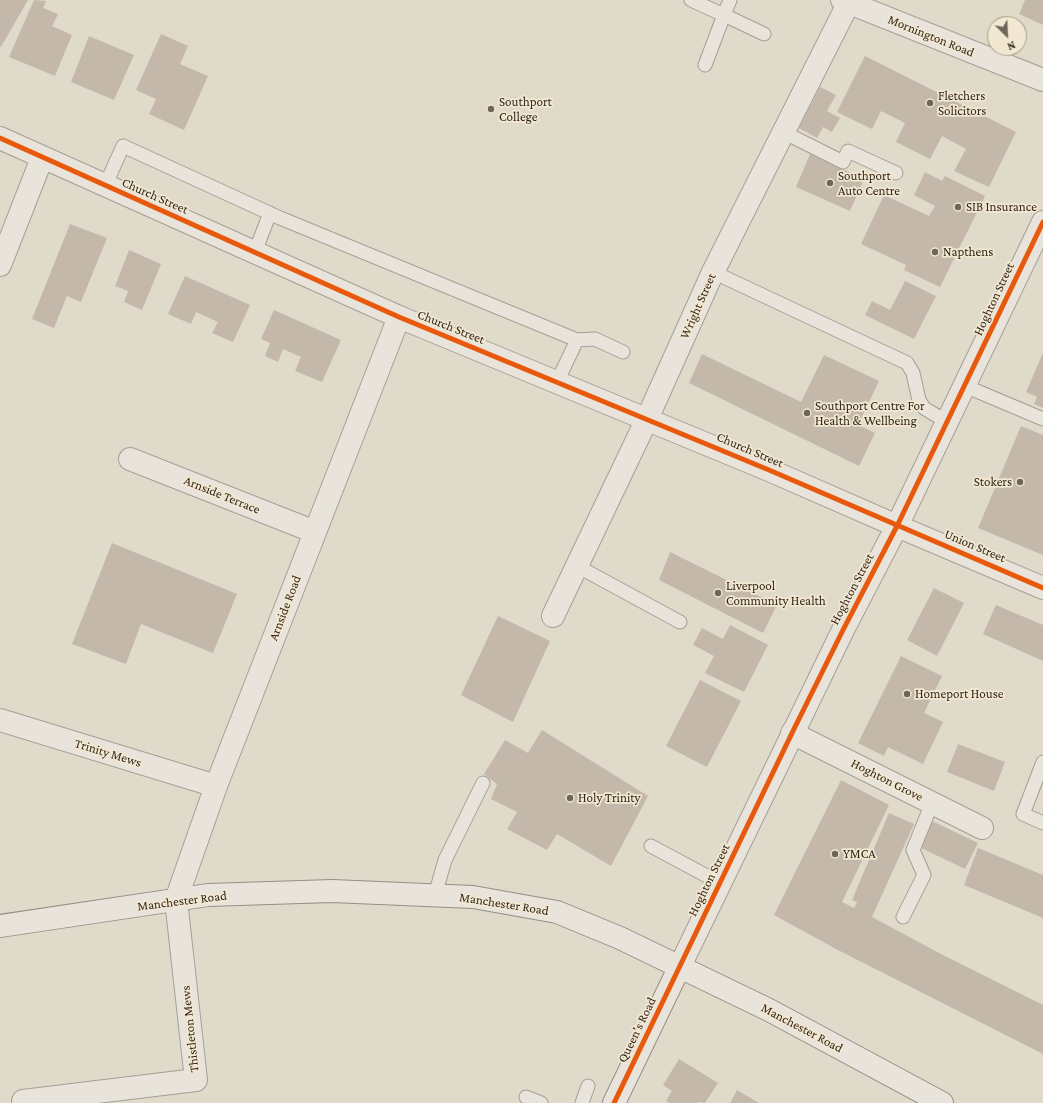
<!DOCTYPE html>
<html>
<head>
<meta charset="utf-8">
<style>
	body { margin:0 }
	#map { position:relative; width:1043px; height:1103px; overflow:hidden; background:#e0daca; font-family:"Crimson Pro",serif }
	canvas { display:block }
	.north { position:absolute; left:987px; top:16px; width:40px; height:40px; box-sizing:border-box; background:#f2e7d0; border:1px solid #a59a88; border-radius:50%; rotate:156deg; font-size:11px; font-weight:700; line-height:16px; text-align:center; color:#32271d }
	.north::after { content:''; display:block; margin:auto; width:14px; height:18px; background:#6f665a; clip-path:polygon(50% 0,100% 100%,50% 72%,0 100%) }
</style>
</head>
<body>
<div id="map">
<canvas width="1043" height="1103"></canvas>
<div class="north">N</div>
</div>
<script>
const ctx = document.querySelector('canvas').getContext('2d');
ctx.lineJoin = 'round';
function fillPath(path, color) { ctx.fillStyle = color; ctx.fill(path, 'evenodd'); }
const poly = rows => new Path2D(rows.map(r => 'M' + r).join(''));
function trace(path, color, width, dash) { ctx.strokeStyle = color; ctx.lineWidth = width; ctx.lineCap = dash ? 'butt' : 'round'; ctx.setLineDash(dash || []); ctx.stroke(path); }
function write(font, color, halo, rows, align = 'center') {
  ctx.font = font + ' "Crimson Pro",serif'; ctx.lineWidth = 3.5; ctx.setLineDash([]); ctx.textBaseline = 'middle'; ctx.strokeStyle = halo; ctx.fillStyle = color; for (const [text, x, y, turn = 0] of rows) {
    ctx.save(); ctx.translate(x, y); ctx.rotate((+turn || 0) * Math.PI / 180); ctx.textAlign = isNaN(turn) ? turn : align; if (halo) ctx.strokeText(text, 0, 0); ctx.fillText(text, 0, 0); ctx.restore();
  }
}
const building = poly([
	[0,0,28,0,1,47,0,46],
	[34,0,46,1,43,8,58,14,52,26,72,35,55,76,9,57],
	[1025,0,1043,0,1043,25,1019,14],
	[161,34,188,46,180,64,208,76,184,130,149,114,156,99,136,90],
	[89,36,134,55,114,100,71,82],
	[865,56,1016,132,989,187,954,171,966,149,942,136,930,159,896,142,905,123,881,111,872,129,837,112],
	[820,87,836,95,827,111,840,118,832,132,823,127,817,138,799,128],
	[810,154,864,179,850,211,796,187],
	[925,172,942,181,945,176,985,196,940,287,904,270,906,265,861,244,884,195,929,216,935,206,914,195],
	[70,224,107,238,81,302,67,296,54,328,32,319],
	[129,250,161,264,142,310,124,302,128,291,115,286],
	[185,276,250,305,233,342,212,333,218,322,196,312,191,324,168,314],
	[905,281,936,296,914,339,865,315,872,301,890,310],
	[274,310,341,340,322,382,295,371,301,357,283,349,278,362,265,356,270,343,261,339],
	[1043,353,1043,408,1034,404,1037,397,1026,392],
	[702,354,801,402,824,355,879,381,858,425,875,433,859,466,689,383],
	[1021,426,1043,435,1043,555,978,528],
	[112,543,237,594,213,653,141,624,126,664,72,644],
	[670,552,777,605,763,633,659,580],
	[934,588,964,603,937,656,907,640],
	[996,605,1043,625,1043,661,983,634],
	[498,616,550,641,513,722,461,695],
	[730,625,768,645,744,692,705,673,714,656,693,645,702,628,723,639],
	[901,656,942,676,924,713,943,722,923,764,888,747,884,756,858,743],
	[700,680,741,701,707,767,666,746],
	[542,730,648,796,611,866,557,834,547,850,507,829,517,812,491,799,497,784,484,774,505,740,528,753],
	[958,744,1005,762,994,791,947,772],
	[841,780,889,805,842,902,854,908,857,902,852,900,889,813,914,824,872,917,941,954,1043,1005,1043,1054,836,949,774,915],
	[932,821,978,843,965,869,919,847],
	[978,848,1043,875,1043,918,964,885],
	[679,1059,718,1083,705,1103,698,1102,697,1103,670,1103,666,1101,672,1091,663,1085],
	[737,1090,759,1103,730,1103]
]);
const service = poly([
	[691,0,724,15,730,0],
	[705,65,724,15,764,34],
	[783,132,843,162,848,151,896,173],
	[105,186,123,146,280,218,577,340,595,339,623,352],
	[255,252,270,213],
	[713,272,907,363,913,373,919,400,924,408,947,422],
	[557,382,577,340],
	[965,386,1043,419],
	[577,566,680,622],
	[1043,762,1023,814,1043,823],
	[651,846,720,883],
	[435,895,445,860,483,783],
	[903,917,924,875,913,850,932,803],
	[526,1097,541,1103],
	[582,1103,588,1086]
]);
const minor = poly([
	[842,0,1043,80],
	[0,265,42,158],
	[130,459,315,532],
	[897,526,1043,588],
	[553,616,647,419,713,272,850,0],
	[0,720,216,786],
	[792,733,982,828],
	[23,1101,196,1080,176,900,216,786,399,317]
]);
const tertiary = poly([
	[0,138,399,317,769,470,897,526],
	[680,966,843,630,897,526,1043,222]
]);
const secondary = poly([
	[0,926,208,895,332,891,473,897,557,912,620,938,769,1010,942,1103],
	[614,1103,680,966]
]);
const cycleway = poly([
	[0,138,399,317,769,470,1043,588],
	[614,1103,792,733,843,630,897,526,1043,222]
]);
const markers = [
	[930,103,4,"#6f665a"],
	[491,109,4,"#6f665a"],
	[830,183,4,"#6f665a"],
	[958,207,4,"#6f665a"],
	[935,252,4,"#6f665a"],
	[807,413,4,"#6f665a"],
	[1020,482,4,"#6f665a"],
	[718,593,4,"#6f665a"],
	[907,694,4,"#6f665a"],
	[570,798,4,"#6f665a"],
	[835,854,4,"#6f665a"]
];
const streetNames = [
	["Mornington Road",931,36,22],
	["Church Street",155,196,24],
	["Hoghton Street",994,299,-65],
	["Wright Street",698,306,-66],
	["Church Street",451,327,22],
	["Church Street",750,450,23],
	["Arnside Terrace",222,495,22],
	["Union Street",975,546,23],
	["Hoghton Street",852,589,-62],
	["Arnside Road",285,608,-69],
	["Trinity Mews",108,753,17],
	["Hoghton Grove",887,780,27],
	["Hoghton Street",709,880,-64],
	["Manchester Road",182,901,-7],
	["Manchester Road",504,904,9],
	["Manchester Road",802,1028,28],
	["Thistleton Mews",190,1029,-96],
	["Queen's Road",637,1030,-64]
];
const poiNames = [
	["Fletchers",938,96],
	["Solicitors",938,111],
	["Southport",499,102],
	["College",499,117],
	["Southport",838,176],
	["Auto Centre",838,191],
	["SIB Insurance",966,207],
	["Napthens",943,252],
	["Southport Centre For",815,406],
	["Health & Wellbeing",815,421],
	["Stokers",1012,482,"right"],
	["Liverpool",726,586],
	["Community Health",726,601],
	["Homeport House",915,694],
	["Holy Trinity",578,798],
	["YMCA",843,854]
];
fillPath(building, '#c4b8ab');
trace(service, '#a59f94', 15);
trace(minor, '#a59f94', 24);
trace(tertiary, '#a59f94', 24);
trace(secondary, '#958e84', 24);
trace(service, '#e8e4db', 13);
trace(minor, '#e8e4db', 22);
trace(tertiary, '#e8e4db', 22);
trace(secondary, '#e8e4db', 22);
trace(cycleway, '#e8590c', 5);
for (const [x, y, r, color] of markers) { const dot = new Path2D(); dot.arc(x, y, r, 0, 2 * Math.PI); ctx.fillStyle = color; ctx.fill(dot); trace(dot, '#f2e7d0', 1.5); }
write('13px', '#32271d', '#f2e7d0', streetNames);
write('13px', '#32271d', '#f2e7d0', poiNames, 'left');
</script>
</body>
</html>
